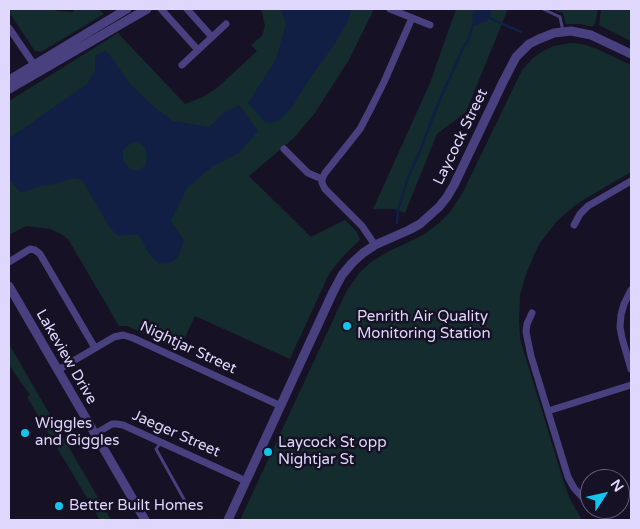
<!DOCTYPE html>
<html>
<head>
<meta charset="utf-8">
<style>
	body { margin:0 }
	#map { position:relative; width:640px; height:529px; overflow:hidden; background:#161124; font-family:"Varela Round",sans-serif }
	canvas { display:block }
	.frame { position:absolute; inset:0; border:10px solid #dfd7fc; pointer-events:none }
	.north { position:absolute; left:580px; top:469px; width:50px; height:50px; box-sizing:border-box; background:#161124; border:1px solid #66607a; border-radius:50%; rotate:55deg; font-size:14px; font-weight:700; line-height:20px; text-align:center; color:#dfd7fc }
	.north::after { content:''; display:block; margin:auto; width:18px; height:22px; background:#14c4eb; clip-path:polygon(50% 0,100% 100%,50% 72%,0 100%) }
</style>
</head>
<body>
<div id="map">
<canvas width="640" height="529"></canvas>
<div class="frame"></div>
<div class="north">N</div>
</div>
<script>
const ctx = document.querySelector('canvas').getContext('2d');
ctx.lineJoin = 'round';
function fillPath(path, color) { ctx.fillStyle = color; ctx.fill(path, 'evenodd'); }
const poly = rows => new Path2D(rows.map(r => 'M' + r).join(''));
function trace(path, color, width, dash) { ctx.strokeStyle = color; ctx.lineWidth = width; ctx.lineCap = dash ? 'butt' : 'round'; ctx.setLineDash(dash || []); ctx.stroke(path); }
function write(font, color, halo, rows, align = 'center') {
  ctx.font = font + ' "Varela Round",sans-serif'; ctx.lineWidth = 5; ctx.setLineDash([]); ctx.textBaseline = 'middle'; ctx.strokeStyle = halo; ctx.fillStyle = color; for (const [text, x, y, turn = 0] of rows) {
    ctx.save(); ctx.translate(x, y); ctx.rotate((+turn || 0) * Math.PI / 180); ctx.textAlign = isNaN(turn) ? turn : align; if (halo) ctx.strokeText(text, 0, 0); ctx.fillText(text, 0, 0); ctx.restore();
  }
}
const green = poly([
	[9,9,54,9,57,11,73,12,74,9,99,9,104,14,41,52,35,51,9,12],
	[259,9,374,9,350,58,315,113,294,138,249,176,311,237,345,220,356,231,360,239,359,241,344,255,329,274,290,359,195,316,179,350,127,326,119,326,68,239,59,233,50,229,26,226,9,235,9,101,118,33,185,104,203,97,218,87,257,51,251,45,262,36,265,26,262,12],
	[456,9,508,9,468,107,465,113,437,134,405,213,394,209,373,209,430,83],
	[551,9,598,9,595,24,592,27,581,24,566,24,563,13],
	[601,9,631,9,631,41,599,25],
	[570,43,582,44,595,48,631,65,631,172,585,199,573,207,557,221,540,243,534,255,525,277,520,295,519,320,520,339,564,483,570,499,582,520,240,520,346,292,359,273,371,262,389,251,415,239,426,233,439,223,450,212,463,192,522,70,533,58,543,51,554,46],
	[9,344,111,520,100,520,27,397,30,395,9,365]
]);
const water = poly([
	[280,9,351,9,348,21,334,45,308,81,293,106,280,120,272,123,265,122,248,103,276,59,286,24,283,15],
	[481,9,490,9,491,15,487,21,477,25,473,25,472,15,474,12],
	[106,50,131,85,154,107,173,121,209,127,223,113,239,105,258,131,239,153,213,166,187,188,171,221,184,240,180,253,176,259,169,263,159,264,149,254,138,234,118,236,110,228,82,180,74,178,54,184,40,186,21,193,11,182,9,182,9,138,18,132,87,84,95,70,95,56],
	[137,142,145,148,147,159,145,166,137,171,130,169,123,160,123,151,125,148,130,144]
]);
const stream = poly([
	[489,18,521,32],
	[397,223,398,210,409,175,420,151,438,104,464,46,468,41,473,25]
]);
const service = poly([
	[543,9,560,17,563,31],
	[161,442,156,449,185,501,190,504]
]);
const minor = poly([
	[161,9,198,50],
	[187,9,212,37],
	[390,9,430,25],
	[9,28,37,69],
	[182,65,226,24],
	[284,149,308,173,322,179],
	[574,225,580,214,588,206,631,181],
	[375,245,362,226,325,189,322,183,322,179,325,173,345,148,360,129,370,110,384,82,412,18],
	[9,262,30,249,35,250,40,254,95,348],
	[631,290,624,304,621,315,620,327,622,338,631,369],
	[532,313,527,324,526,332,531,356,568,477,574,488,585,500],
	[58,370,114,337,123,335,133,338,281,406],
	[548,411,631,385],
	[95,434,112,424,117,424,123,425,246,481]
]);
const tertiary = poly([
	[9,80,127,9],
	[9,89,147,9],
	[9,286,145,520],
	[228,520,333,292,342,275,352,263,363,253,375,245,409,230,420,224,439,207,447,197,454,185,503,82,516,57,529,44,539,39,554,33,571,31,591,35,631,54]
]);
const markers = [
	[347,326,5,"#14c4eb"],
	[25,433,5,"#14c4eb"],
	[268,452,5,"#14c4eb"],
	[59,506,5,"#14c4eb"]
];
const streetNames = [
	["Laycock Street",461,137,-64],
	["Nightjar Street",188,348,25],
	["Lakeview Drive",66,357,60],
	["Jaeger Street",176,434,24]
];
const poiNames = [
	["Penrith Air Quality",357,317],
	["Monitoring Station",357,334],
	["Wiggles",35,424],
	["and Giggles",35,441],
	["Laycock St opp",278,443],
	["Nightjar St",278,460],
	["Better Built Homes",69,506]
];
fillPath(green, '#142c2e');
fillPath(water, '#111f44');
trace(stream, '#111f44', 2.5);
trace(service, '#48407f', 3);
trace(minor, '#48407f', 7);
trace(tertiary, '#48407f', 9);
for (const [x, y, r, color] of markers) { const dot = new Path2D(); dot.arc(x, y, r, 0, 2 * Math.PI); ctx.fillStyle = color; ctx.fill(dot); trace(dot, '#161124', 2); }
write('15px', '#dfd7fc', '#161124', streetNames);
write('15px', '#dfd7fc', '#161124', poiNames, 'left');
</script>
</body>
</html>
